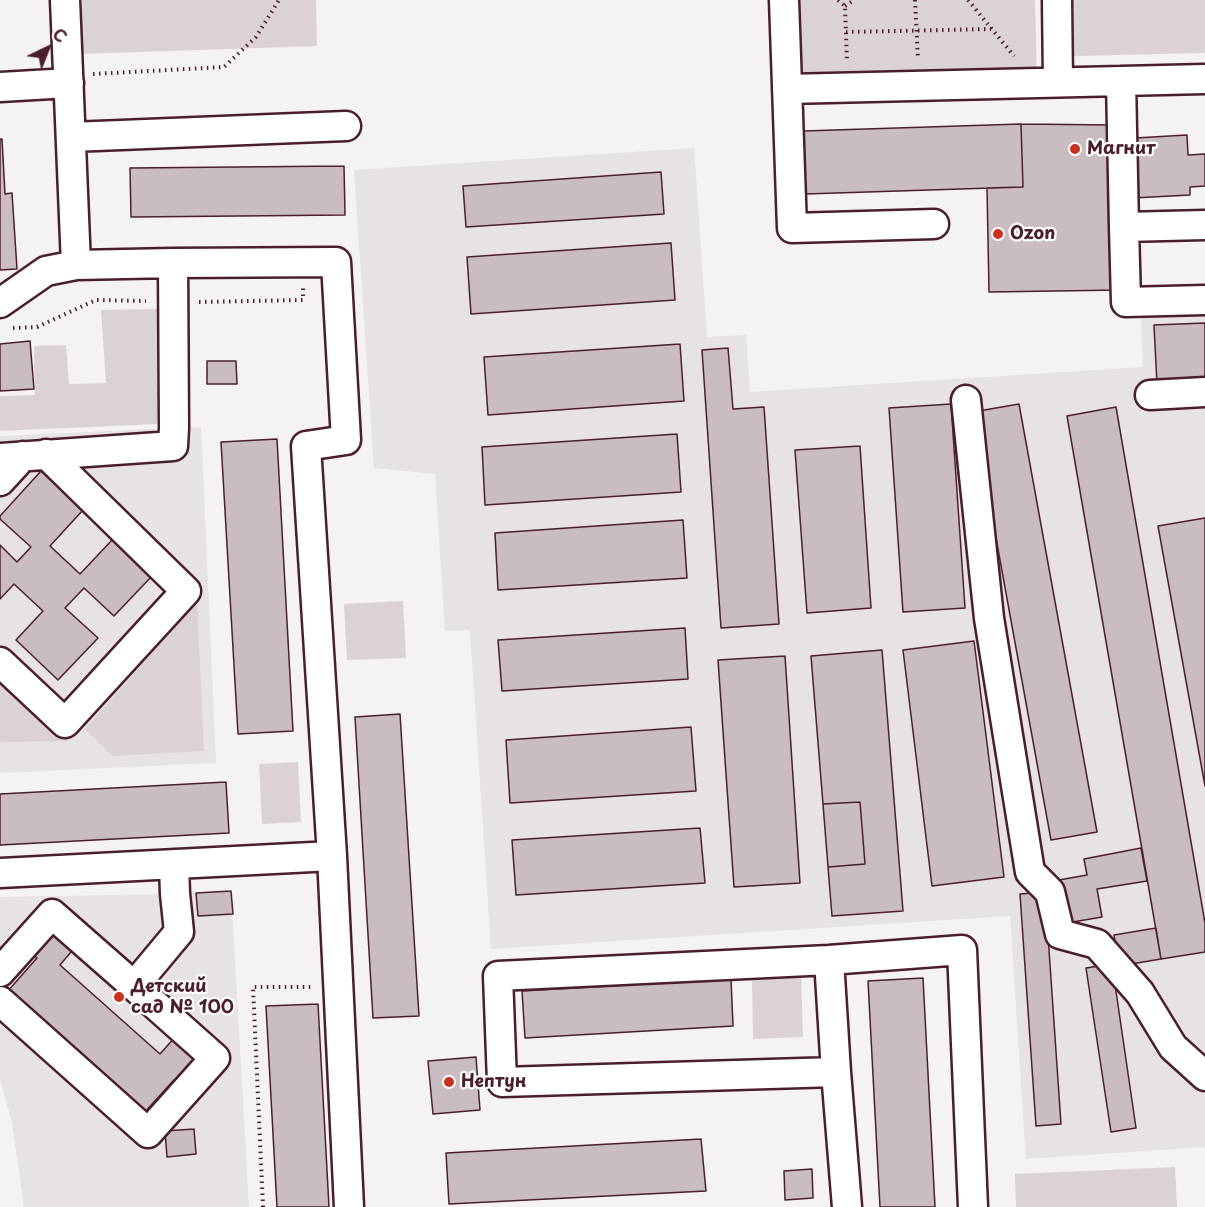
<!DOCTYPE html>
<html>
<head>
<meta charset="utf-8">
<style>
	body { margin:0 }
	#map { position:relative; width:1205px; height:1207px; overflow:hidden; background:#f4f2f2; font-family:"Playpen Sans",sans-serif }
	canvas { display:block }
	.north { position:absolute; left:18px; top:18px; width:60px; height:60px; -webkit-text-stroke:4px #fff; paint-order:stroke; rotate:43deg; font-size:16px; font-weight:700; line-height:24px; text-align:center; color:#4a1f2b }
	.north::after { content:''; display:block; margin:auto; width:21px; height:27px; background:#4a1f2b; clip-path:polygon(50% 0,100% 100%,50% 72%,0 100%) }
</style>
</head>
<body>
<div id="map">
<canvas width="1205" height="1207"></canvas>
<div class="north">С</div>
</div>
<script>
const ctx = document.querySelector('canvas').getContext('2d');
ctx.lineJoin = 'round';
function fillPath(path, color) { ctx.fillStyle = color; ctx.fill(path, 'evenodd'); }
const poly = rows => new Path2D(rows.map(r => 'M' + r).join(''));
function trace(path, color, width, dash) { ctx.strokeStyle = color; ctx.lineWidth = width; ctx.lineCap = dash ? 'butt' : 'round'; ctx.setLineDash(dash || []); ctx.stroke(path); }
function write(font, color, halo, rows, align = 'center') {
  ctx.font = font + ' "Playpen Sans",sans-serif'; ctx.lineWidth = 4.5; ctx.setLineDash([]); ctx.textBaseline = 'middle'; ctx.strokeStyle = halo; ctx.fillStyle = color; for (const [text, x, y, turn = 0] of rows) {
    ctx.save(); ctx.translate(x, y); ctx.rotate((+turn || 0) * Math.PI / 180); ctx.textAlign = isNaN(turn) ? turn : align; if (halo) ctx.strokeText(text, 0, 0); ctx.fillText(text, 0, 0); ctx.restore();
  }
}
const built = poly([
	[694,148,707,337,746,335,750,392,1143,367,1141,317,1205,313,1205,1147,1026,1159,1010,916,491,949,470,630,445,631,435,474,374,468,354,170],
	[201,427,216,763,0,773,0,436],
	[231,891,249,1207,24,1207,12,1122,0,1080,0,897,175,894]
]);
const green = poly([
	[82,0,316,0,317,46,81,54],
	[784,0,1035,0,1037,83,787,89],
	[1073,0,1205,0,1205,53,1074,56],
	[158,309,157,424,0,431,0,396,35,395,34,346,66,345,69,384,106,383,101,310],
	[403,601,406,658,347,660,344,604],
	[197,602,204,751,112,756,85,729],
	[0,676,69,741,0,742],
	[298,762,301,822,262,824,259,764],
	[801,973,803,1037,753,1039,752,975],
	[1175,1167,1177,1207,1016,1207,1015,1174]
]);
const building = poly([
	[1021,124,1023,187,805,194,803,131,1021,124],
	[1021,124,1114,125,1120,290,989,292,987,188,1023,187,1021,124],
	[1187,135,1188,155,1205,154,1205,186,1190,187,1190,195,1133,198,1135,138,1187,135],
	[0,139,2,139,5,194,12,193,17,269,0,270,0,139],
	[344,166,345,215,131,217,130,168,344,166],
	[661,172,664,214,466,227,463,186,661,172],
	[671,243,675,300,471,314,467,257,671,243],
	[1205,323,1205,381,1157,384,1154,325,1205,323],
	[30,341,34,389,0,391,0,344,30,341],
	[680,344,684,401,488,415,484,357,680,344],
	[728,348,733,409,764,407,779,624,721,628,702,350,728,348],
	[207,361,236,361,237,384,207,384,207,361],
	[951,404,965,608,903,612,889,408,951,404],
	[1019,404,1097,832,1051,840,973,412,1019,404],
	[1116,407,1205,923,1205,952,1161,959,1067,416,1116,407],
	[677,434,681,492,485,505,482,447,677,434],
	[277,439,293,731,238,734,221,442,277,439],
	[860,446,871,608,807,613,795,450,860,446],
	[41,471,83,510,50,546,80,574,113,539,152,576,114,616,84,588,65,608,98,638,58,680,16,640,43,611,14,584,0,599,0,545,17,562,31,547,0,519,0,516,41,471],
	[1205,518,1205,786,1158,526,1205,518],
	[683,520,687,578,498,590,495,533,683,520],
	[685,628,688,679,502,691,498,640,685,628],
	[974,641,1004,877,932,886,903,650,974,641],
	[882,650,903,911,832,916,828,867,865,864,860,802,823,804,811,656,882,650],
	[785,656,800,883,734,887,718,660,785,656],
	[400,714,419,1016,373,1018,355,717,400,714],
	[691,727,696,791,510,803,506,740,691,727],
	[226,782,229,833,0,845,0,794,226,782],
	[860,802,865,864,828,867,823,804,860,802],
	[700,828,705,883,516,895,512,840,700,828],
	[1141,848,1147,881,1097,889,1102,917,1067,923,1059,880,1087,875,1084,859,1141,848],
	[231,891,233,914,198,916,196,893,231,891],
	[1045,892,1061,1124,1036,1126,1020,894,1045,892],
	[53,925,76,946,60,965,160,1054,176,1036,201,1058,178,1084,174,1080,144,1113,7,992,37,958,29,951,53,925],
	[1156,928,1161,959,1119,966,1114,935,1156,928],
	[1112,964,1136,1128,1111,1132,1086,968,1112,964],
	[923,978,935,1207,880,1207,868,981,923,978],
	[731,979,733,1026,525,1038,522,991,731,979],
	[318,1004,329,1207,277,1207,266,1006,318,1004],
	[476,1057,480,1110,433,1114,428,1061,476,1057],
	[194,1129,196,1154,167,1157,165,1131,194,1129],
	[701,1139,706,1191,449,1204,446,1153,701,1139],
	[812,1169,813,1198,785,1200,784,1171,812,1169]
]);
const path = poly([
	[838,0,845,6,847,62],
	[915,0,918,59],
	[968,0,1014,56],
	[845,6,854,0],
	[846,32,991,29],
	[93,74,224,67,256,37,279,0],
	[199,302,303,300,303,288],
	[13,328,37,327,96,300,146,301],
	[263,1207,253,987,312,987]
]);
const minor = poly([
	[65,0,76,265],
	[784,0,792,228,934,224],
	[1057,0,1058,82],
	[1121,81,1124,227,1205,225],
	[0,87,69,83],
	[787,89,1205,79],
	[71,137,346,126],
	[1124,227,1126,302,1205,300],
	[173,263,336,262,346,440,306,446,332,856,349,1207],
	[0,303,46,271,76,265,173,263,174,428,173,446,0,458],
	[1150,395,1205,392],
	[966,400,989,618,1030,872,1050,892,1060,934,1097,944,1140,993,1173,1047,1205,1076],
	[0,481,23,456],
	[0,662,65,723,186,591,46,454],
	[0,873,332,856],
	[829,960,836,1072],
	[0,972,52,914,134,986,179,932,175,894,174,865],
	[0,1001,148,1133,215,1058,134,986],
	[847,1207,836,1072,502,1082,498,976,829,960,962,950,973,1207]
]);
const markers = [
	[1075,149,6,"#c8321e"],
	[998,234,6,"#c8321e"],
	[119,997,6,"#c8321e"],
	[449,1082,6,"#c8321e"]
];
const poiNames = [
	["Магнит",1087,149],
	["Ozon",1010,234],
	["Детский",131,987],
	["сад № 100",131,1008],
	["Нептун",461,1082]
];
fillPath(built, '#e7e2e3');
fillPath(green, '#dbd2d5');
fillPath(building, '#cabdc1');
trace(building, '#4a1f2b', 1.5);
trace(minor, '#4a1f2b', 33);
trace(path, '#4a1f2b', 4, [1.5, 4.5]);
trace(minor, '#fff', 28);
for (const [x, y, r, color] of markers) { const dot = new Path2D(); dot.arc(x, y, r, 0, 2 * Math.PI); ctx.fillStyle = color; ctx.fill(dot); trace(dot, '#fff', 2); }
write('bold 18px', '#4a1f2b', '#fff', poiNames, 'left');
</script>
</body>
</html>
